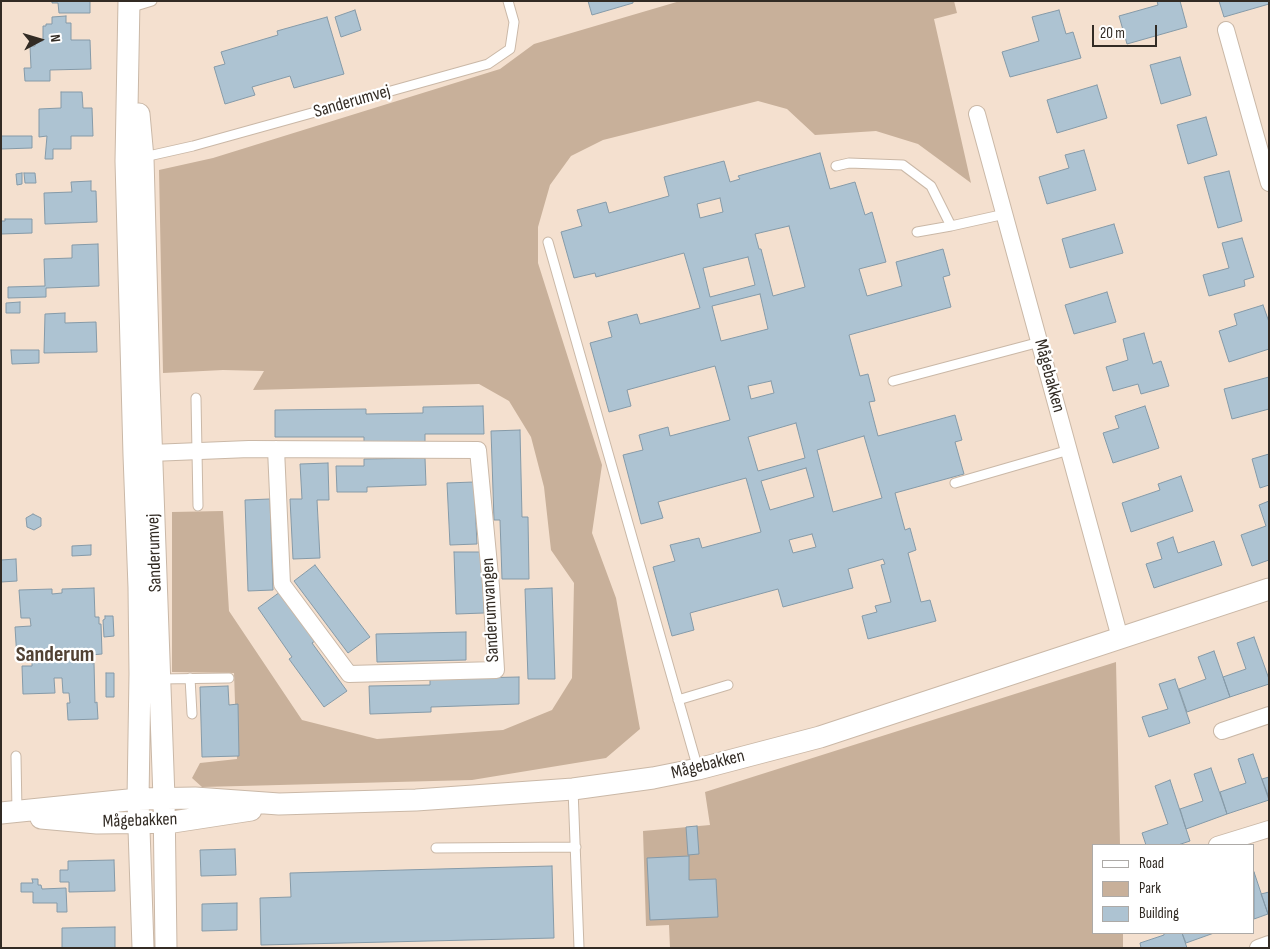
<!DOCTYPE html>
<html>
<head>
<meta charset="utf-8">
<style>
	body { margin:0 }
	#map { position:relative; width:1270px; height:949px; overflow:hidden; background:#f4e0cf; font-family:"Sofia Sans Condensed",sans-serif }
	canvas { display:block }
	.frame { position:absolute; inset:0; border:2px solid #322b24; pointer-events:none }
	.legend { position:absolute; left:1092px; top:844px; width:162px; height:90px; box-sizing:border-box; background:#fff; border:1px solid #adaaa7; margin:0; padding:6px 9px; list-style:none; font-size:15px; color:#322b24 }
	.legend li { display:flex; align-items:center; gap:10px; height:25px }
	.legend b { width:25px; border:1px solid #adaaa7 }
	.north { position:absolute; left:15px; top:15px; width:50px; height:50px; -webkit-text-stroke:4px #fff; paint-order:stroke; rotate:84deg; font-size:14px; font-weight:700; line-height:20px; text-align:center; color:#322b24 }
	.north::after { content:''; display:block; margin:auto; width:18px; height:22px; background:#322b24; clip-path:polygon(50% 0,100% 100%,50% 72%,0 100%) }
	.scale { position:absolute; left:1092px; top:25px; width:65px; height:22px; box-sizing:border-box; border:2px solid #322b24; border-top:0; padding-left:6px; font-size:15px; line-height:18px; white-space:nowrap; color:#322b24; -webkit-text-stroke:4px #fff; paint-order:stroke }
</style>
</head>
<body>
<div id="map">
<canvas width="1270" height="949"></canvas>
<div class="frame"></div>
<ul class="legend">
<li><b style="height:6px;background:#fff"></b>Road</li>
<li><b style="height:14px;background:#c8b09a"></b>Park</li>
<li><b style="height:14px;background:#adc3d2"></b>Building</li>
</ul>
<div class="north">N</div>
<div class="scale">20 m</div>
</div>
<script>
const ctx = document.querySelector('canvas').getContext('2d');
ctx.lineJoin = 'round';
function fillPath(path, color) { ctx.fillStyle = color; ctx.fill(path, 'evenodd'); }
const poly = rows => new Path2D(rows.map(r => 'M' + r).join(''));
function trace(path, color, width, dash) { ctx.strokeStyle = color; ctx.lineWidth = width; ctx.lineCap = dash ? 'butt' : 'round'; ctx.setLineDash(dash || []); ctx.stroke(path); }
function write(font, color, halo, rows, align = 'center') {
  ctx.font = font + ' "Sofia Sans Condensed",sans-serif'; ctx.lineWidth = 4.5; ctx.setLineDash([]); ctx.textBaseline = 'middle'; ctx.strokeStyle = halo; ctx.fillStyle = color; for (const [text, x, y, turn = 0] of rows) {
    ctx.save(); ctx.translate(x, y); ctx.rotate((+turn || 0) * Math.PI / 180); ctx.textAlign = isNaN(turn) ? turn : align; if (halo) ctx.strokeText(text, 0, 0); ctx.fillText(text, 0, 0); ctx.restore();
  }
}
const green = poly([
	[680,1,954,1,957,13,934,19,971,183,918,144,876,131,815,135,787,109,758,101,603,140,571,156,550,185,538,227,538,263,602,465,592,533,616,598,640,729,606,758,472,780,202,787,192,778,200,763,237,759,234,673,172,672,172,512,223,511,229,611,302,720,377,739,503,730,552,710,572,678,574,583,551,550,544,487,531,437,509,401,479,384,253,390,264,371,223,370,163,373,159,170,213,158,500,69,534,44],
	[1116,662,1120,845,1094,845,1094,933,1123,933,1123,948,670,948,669,925,646,926,643,831,710,825,705,792]
]);
const building = poly([
	[52,1,90,1,90,13,59,13,58,3,52,3,52,1],
	[588,1,633,1,633,3,592,15,588,1],
	[1157,1,1180,1,1187,27,1127,44,1119,16,1158,5,1157,1],
	[1219,1,1269,1,1269,4,1224,17,1219,1],
	[355,10,361,30,341,37,335,17,355,10],
	[1059,10,1066,34,1073,32,1081,58,1010,77,1002,52,1039,41,1032,17,1059,10],
	[66,16,66,23,71,23,71,40,90,40,91,69,50,70,50,81,25,81,24,68,31,68,30,46,35,46,35,41,43,41,43,26,46,26,46,24,52,24,52,17,66,16],
	[327,17,344,74,294,88,290,76,252,87,255,95,225,104,214,67,225,64,221,52,278,35,277,31,327,17],
	[1180,57,1191,95,1161,104,1150,65,1180,57],
	[1097,85,1107,118,1057,133,1047,100,1097,85],
	[61,92,82,92,83,108,92,108,93,136,71,136,71,149,53,149,53,159,45,159,47,136,39,137,39,109,61,108,61,92],
	[1206,117,1217,155,1188,164,1177,125,1206,117],
	[1,136,32,136,32,148,1,149,1,136],
	[1084,150,1096,190,1047,204,1039,177,1069,168,1065,155,1084,150],
	[820,153,830,189,855,182,865,215,872,212,886,262,859,269,867,296,902,286,896,262,943,249,950,275,943,277,951,307,849,335,860,376,868,374,875,401,869,402,878,436,955,415,962,440,955,442,964,474,895,493,905,530,910,528,916,550,908,553,921,602,930,600,936,621,868,639,862,616,877,612,875,606,891,602,881,565,885,564,883,559,848,569,853,588,783,607,778,589,690,613,694,630,672,636,653,567,675,561,670,545,699,538,702,548,761,532,746,478,658,502,663,518,641,524,623,455,643,450,639,435,668,427,670,436,730,420,715,366,627,390,631,406,609,412,590,343,612,337,608,322,637,314,640,324,700,308,684,253,596,277,595,273,574,278,561,232,582,226,577,210,606,202,609,213,669,196,664,177,724,161,730,182,740,179,738,176,820,153],
	[720,198,723,212,700,218,697,204,720,198],
	[789,226,805,287,773,296,761,249,759,249,755,234,789,226],
	[748,257,755,285,710,297,703,268,748,257],
	[760,294,768,329,721,341,712,306,760,294],
	[771,381,774,393,751,399,748,386,771,381],
	[796,423,805,458,758,471,748,437,796,423],
	[864,436,882,498,833,512,817,450,864,436],
	[806,468,814,497,770,510,761,481,806,468],
	[812,534,816,547,793,553,789,540,812,534],
	[1229,171,1242,221,1218,228,1204,177,1229,171],
	[22,173,22,184,17,185,16,174,22,173],
	[24,173,35,173,36,183,25,183,24,173],
	[91,181,91,191,96,191,97,222,45,224,44,193,72,192,71,182,91,181],
	[5,219,32,219,32,233,1,234,1,221,5,221,5,219],
	[1114,224,1123,253,1070,268,1062,239,1114,224],
	[1242,238,1254,277,1244,280,1245,286,1209,296,1203,275,1229,268,1222,243,1242,238],
	[98,244,99,286,46,288,46,297,8,298,8,287,45,286,44,259,72,258,72,245,98,244],
	[1107,292,1116,322,1074,334,1065,305,1107,292],
	[20,302,20,313,6,313,6,303,20,302],
	[1263,305,1269,322,1269,349,1229,362,1219,331,1237,325,1234,314,1263,305],
	[65,313,65,323,96,322,97,352,44,353,45,314,65,313],
	[1144,333,1153,364,1161,361,1169,386,1141,394,1138,384,1113,391,1106,367,1128,360,1123,339,1144,333],
	[11,350,39,350,39,363,12,364,11,350],
	[1269,377,1269,409,1232,419,1224,389,1269,377],
	[483,406,484,434,425,434,425,442,364,442,364,437,275,437,275,410,366,409,366,414,423,413,423,407,483,406],
	[1145,406,1159,448,1113,463,1103,433,1119,428,1115,416,1145,406],
	[520,430,522,517,528,517,529,579,502,579,500,520,494,520,491,431,520,430],
	[1269,454,1269,485,1260,488,1252,459,1269,454],
	[425,458,426,485,367,487,367,492,337,492,336,466,364,466,364,459,425,458],
	[328,463,329,500,317,500,320,558,293,559,290,499,302,499,300,464,328,463],
	[1181,476,1193,511,1131,532,1122,503,1160,490,1158,484,1181,476],
	[474,482,477,544,450,545,447,483,474,482],
	[270,499,273,590,248,591,245,500,270,499],
	[1269,501,1269,560,1252,566,1241,535,1266,526,1259,505,1269,501],
	[33,514,41,518,41,526,34,530,27,527,26,518,33,514],
	[1173,537,1178,553,1214,541,1222,565,1154,588,1146,564,1162,559,1157,543,1173,537],
	[91,545,91,555,72,556,72,546,91,545],
	[454,552,483,552,484,613,456,614,454,552],
	[16,559,17,581,1,582,1,560,16,559],
	[315,565,370,637,348,653,294,581,315,565],
	[94,588,95,617,99,617,99,624,101,624,102,654,91,655,92,664,94,663,95,703,97,702,98,719,68,720,67,703,70,703,69,693,63,693,62,678,54,678,55,693,23,694,22,666,32,666,32,658,17,659,15,627,31,626,30,618,21,618,19,590,52,589,52,594,62,593,62,589,94,588],
	[552,588,555,679,528,679,525,589,552,588],
	[280,592,315,641,312,643,347,691,324,707,289,659,292,657,258,608,280,592],
	[105,616,113,616,114,636,104,637,103,620,105,619,105,616],
	[466,632,466,660,377,662,376,634,466,632],
	[1254,637,1269,679,1269,684,1230,697,1223,677,1246,669,1237,643,1254,637],
	[1214,651,1230,697,1187,712,1179,689,1206,679,1198,657,1214,651],
	[106,673,114,673,114,697,106,697,106,673],
	[519,677,519,704,431,707,431,712,370,714,369,686,430,685,430,679,519,677],
	[1175,679,1190,723,1149,737,1142,717,1168,709,1159,684,1175,679],
	[228,686,229,705,238,704,239,756,202,757,200,687,228,686],
	[1253,754,1269,800,1227,814,1220,792,1246,783,1238,759,1253,754],
	[1211,768,1227,814,1186,829,1180,809,1203,801,1194,774,1211,768],
	[1269,777,1269,798,1262,779,1269,777],
	[1170,780,1190,841,1178,845,1146,845,1142,833,1168,824,1155,786,1170,780],
	[697,826,699,854,688,855,686,827,697,826],
	[235,849,236,875,201,876,200,850,235,849],
	[689,856,689,880,716,879,718,917,650,920,647,858,689,856],
	[114,860,115,891,69,892,69,882,60,882,60,870,68,870,68,861,114,860],
	[552,866,554,938,261,945,260,898,291,897,290,873,552,866],
	[1254,872,1268,914,1254,919,1254,872],
	[32,879,38,879,38,885,41,885,42,889,66,888,67,912,57,912,57,903,33,903,33,892,21,892,21,883,33,883,32,879],
	[1269,892,1269,914,1268,914,1261,894,1269,892],
	[237,903,237,930,202,931,202,904,237,903],
	[115,927,115,948,62,948,62,928,115,927],
	[1164,933,1182,933,1187,948,1141,948,1140,943,1164,935,1164,933],
	[1182,933,1214,933,1186,943,1182,933]
]);
const service = poly([
	[129,8,152,1],
	[144,157,193,146,488,64,510,49,514,22,508,1],
	[836,166,849,163,903,165,931,186,951,226,1005,214],
	[917,232,951,226],
	[548,242,698,769],
	[893,381,1040,342],
	[196,398,198,506],
	[955,483,1069,450],
	[190,678,192,714],
	[160,679,229,678],
	[678,700,728,685],
	[16,756,17,811],
	[573,789,579,948],
	[436,848,576,847]
]);
const minor = poly([
	[1226,30,1269,183],
	[977,114,1120,638],
	[151,453,249,449,478,450,491,586,496,670,349,674,282,584,276,449],
	[1222,731,1269,715],
	[1217,845,1269,829],
	[1258,948,1269,944]
]);
const tertiary = poly([
	[129,1,126,161,134,455,139,587,140,674,138,799,143,948],
	[139,114,143,158,149,381,164,798,166,948],
	[1,813,138,799,195,798,279,804,416,800,573,789,653,778,698,769,820,737,1269,589],
	[41,818,97,823,173,822,251,810]
]);
const streetNames = [
	["Sanderumvej",352,102,-16],
	["Mågebakken",1049,376,75],
	["Sanderumvej",155,553,-92],
	["Sanderumvangen",491,610,-93],
	["Mågebakken",708,765,-14],
	["Mågebakken",140,821,-2]
];
const districtNames = [
	["Sanderum",55,655]
];
fillPath(green, '#c8b09a');
fillPath(building, '#adc3d2');
trace(building, '#859aa8', 1);
trace(service, '#cab8a7', 11);
trace(minor, '#cab8a7', 18);
trace(tertiary, '#cab8a7', 23);
trace(service, '#fff', 9);
trace(minor, '#fff', 16);
trace(tertiary, '#fff', 21);
write('18px', '#322b24', '#fff', streetNames);
write('bold 22px', '#514133', '#fff', districtNames);
</script>
</body>
</html>
